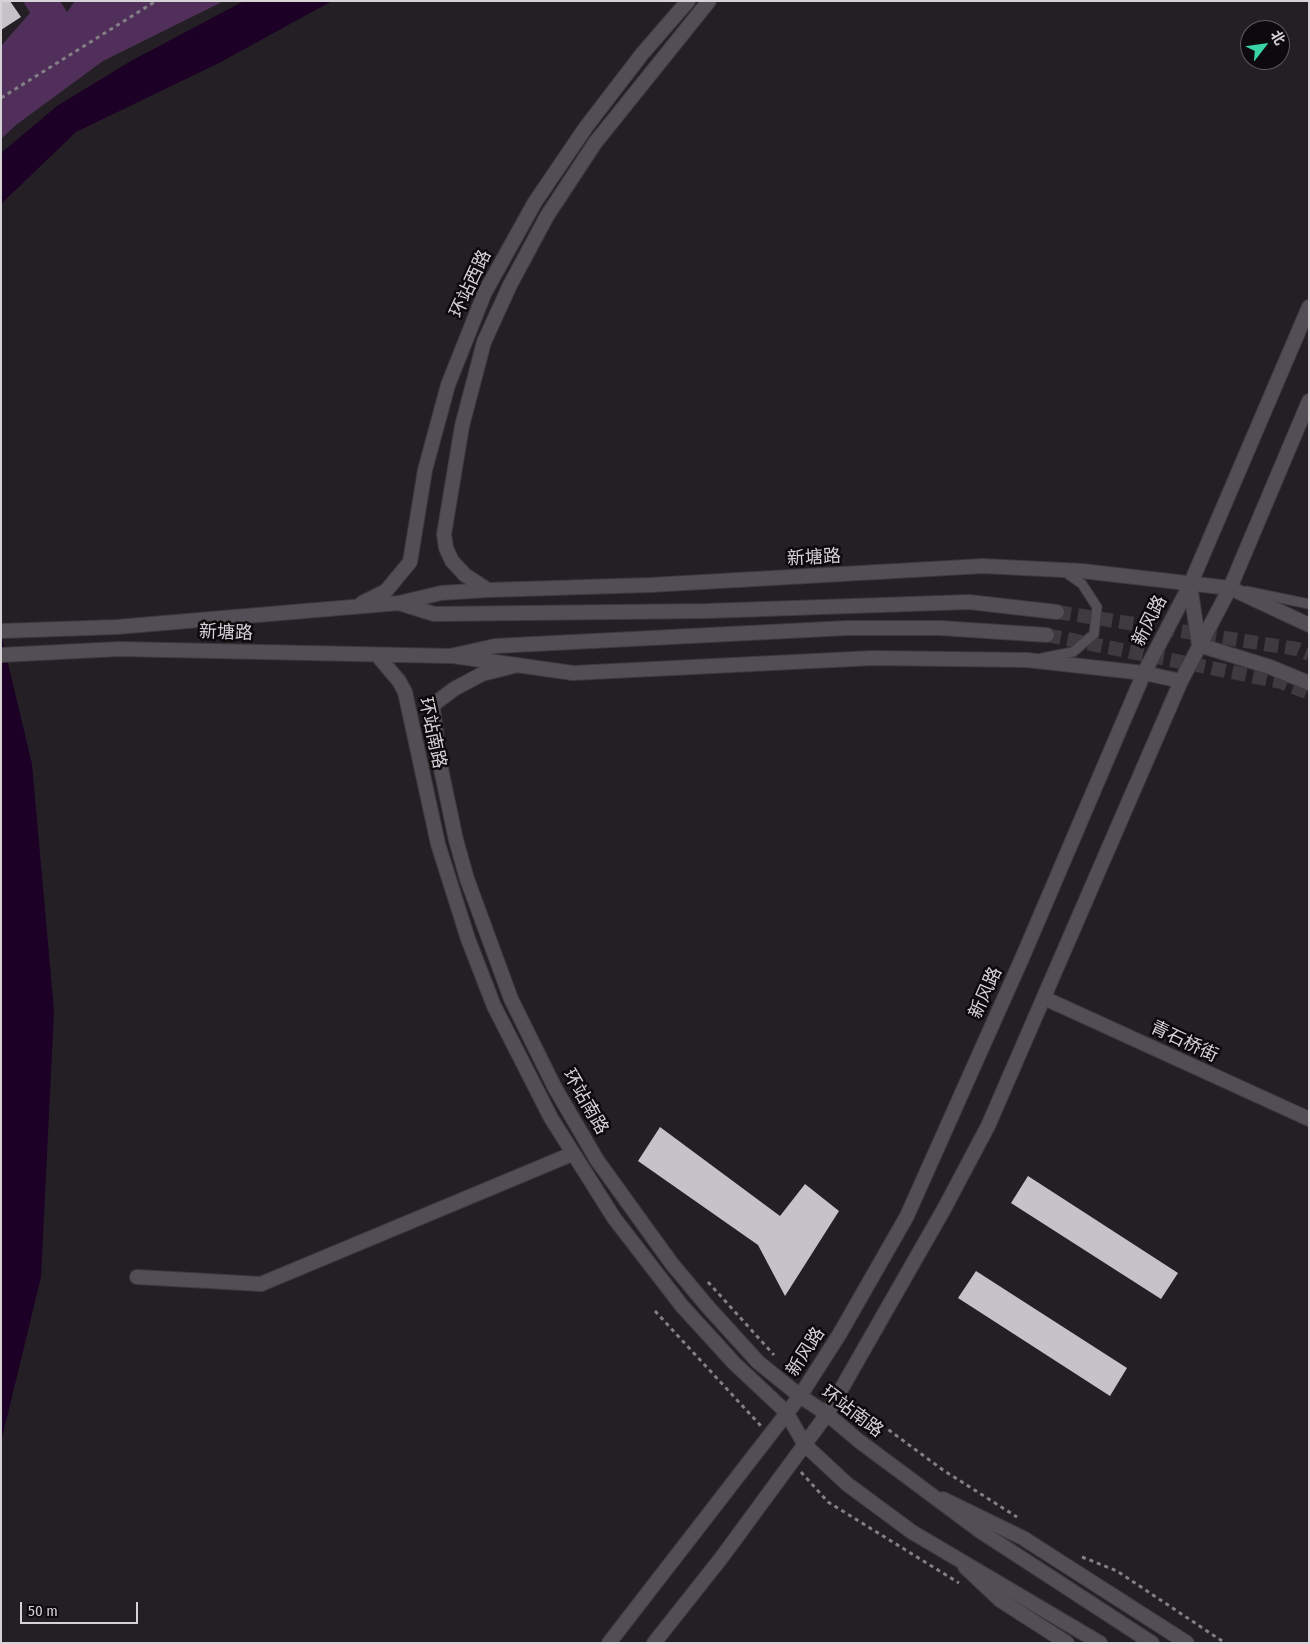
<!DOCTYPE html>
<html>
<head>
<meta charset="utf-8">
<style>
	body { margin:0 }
	#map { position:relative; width:1310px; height:1644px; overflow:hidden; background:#241f25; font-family:"Fira Sans Condensed","Noto Sans SC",sans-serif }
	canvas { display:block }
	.frame { position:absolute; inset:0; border:2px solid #d6d3d7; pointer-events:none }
	.north { position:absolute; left:1240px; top:20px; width:50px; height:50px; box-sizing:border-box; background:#0c0a0c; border:1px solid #5d5a5d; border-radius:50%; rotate:60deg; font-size:14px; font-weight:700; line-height:20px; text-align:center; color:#d6d3d7 }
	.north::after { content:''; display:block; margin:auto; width:18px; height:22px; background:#38d4a6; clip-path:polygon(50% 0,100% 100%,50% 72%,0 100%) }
	.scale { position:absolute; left:20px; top:1602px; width:118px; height:22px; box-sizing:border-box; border:2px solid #d6d3d7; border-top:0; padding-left:6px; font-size:15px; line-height:18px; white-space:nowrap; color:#d6d3d7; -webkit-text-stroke:4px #0c0a0c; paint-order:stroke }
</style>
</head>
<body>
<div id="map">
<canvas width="1310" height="1644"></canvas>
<div class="frame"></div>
<div class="north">北</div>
<div class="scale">50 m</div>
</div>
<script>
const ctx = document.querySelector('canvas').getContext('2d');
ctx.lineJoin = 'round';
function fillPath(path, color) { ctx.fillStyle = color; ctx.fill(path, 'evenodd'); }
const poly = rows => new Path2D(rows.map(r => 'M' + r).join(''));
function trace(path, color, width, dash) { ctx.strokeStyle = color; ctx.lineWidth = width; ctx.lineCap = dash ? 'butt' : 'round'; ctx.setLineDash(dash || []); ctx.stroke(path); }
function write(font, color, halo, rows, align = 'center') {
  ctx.font = font + ' "Fira Sans Condensed","Noto Sans SC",sans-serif'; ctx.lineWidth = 5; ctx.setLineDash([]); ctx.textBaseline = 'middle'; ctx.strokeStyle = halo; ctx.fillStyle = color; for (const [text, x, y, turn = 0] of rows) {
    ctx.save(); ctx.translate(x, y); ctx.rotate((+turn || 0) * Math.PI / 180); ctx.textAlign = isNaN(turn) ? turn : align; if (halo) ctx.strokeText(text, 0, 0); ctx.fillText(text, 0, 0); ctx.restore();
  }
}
const green = poly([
	[23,1,60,1,67,12,75,1,224,1,103,61,16,125,1,139,1,46,30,13]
]);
const water = poly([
	[244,1,332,1,219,63,76,132,1,204,1,153,57,106,129,62],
	[1,634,32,764,54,1011,41,1277,1,1442]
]);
const building = poly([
	[1,1,10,1,21,17,1,30],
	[660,1127,780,1216,805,1184,839,1211,785,1296,758,1245,638,1161],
	[1028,1176,1178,1273,1161,1299,1011,1203],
	[976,1271,1127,1368,1110,1396,958,1298]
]);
const secondaryTunnel = poly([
	[1057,612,1297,649,1309,654],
	[1047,635,1281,682,1309,693]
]);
const path = poly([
	[1,98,156,1],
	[708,1282,774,1355],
	[655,1311,761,1426],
	[848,1404,878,1422,943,1470,1017,1517],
	[801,1472,828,1502,959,1583],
	[1082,1557,1117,1571,1225,1643]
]);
const service = poly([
	[1246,591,1309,604],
	[1042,658,1073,652,1094,634,1097,607,1082,584,1065,572]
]);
const minor = poly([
	[1190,585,1199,645,1270,667,1309,683],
	[1044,998,1309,1119],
	[137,1277,261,1284,572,1154]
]);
const tertiary = poly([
	[399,603,441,593,488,590,650,585,983,566,1082,571,1230,588],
	[453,656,573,673,873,658,1027,660,1144,673,1181,681],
	[943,1499,1023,1538,1187,1643],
	[965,1567,1000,1600,1067,1643]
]);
const secondary = poly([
	[1230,588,1309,625],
	[488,590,465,575,452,561,446,548,444,534,462,426,484,342,510,285,547,216,595,143,709,1],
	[362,603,386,591,410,562,425,470,448,385,485,292,535,202,586,127,642,54,688,1],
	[1,631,117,627,399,603,434,614,706,611,969,602,1057,612],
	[1,655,119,649,450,656,495,646,847,628,940,628,1047,635],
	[377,655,399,681,405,692,438,844,468,939,494,1006,551,1118,614,1218,682,1306,734,1363,786,1412,805,1445,847,1484,912,1532,1100,1643],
	[518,665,482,674,454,689,434,704,433,710,441,769,456,840,467,879,511,999,555,1088,597,1160,672,1264,708,1307,758,1362,800,1396,827,1414,859,1441,980,1531,1152,1643],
	[609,1643,800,1396,839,1335,907,1216,1023,956,1144,673,1190,585,1309,307],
	[654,1643,722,1557,827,1414,944,1209,988,1126,1181,681,1230,588,1309,401]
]);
const streetNames = [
	["环站西路",471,284,-65],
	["新塘路",814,558,-3],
	["新风路",1150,621,-63],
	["新塘路",226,633,2],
	["环站南路",432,733,78],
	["新风路",986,993,-66],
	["青石桥街",1184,1042,25],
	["环站南路",585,1102,60],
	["新风路",806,1352,-57],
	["环站南路",852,1412,37]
];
fillPath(green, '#512f5b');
fillPath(water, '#1c0026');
fillPath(building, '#c7c1c9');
trace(secondaryTunnel, '#3f3a40', 14, [14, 7]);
trace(service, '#3d393e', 11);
trace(minor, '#3d393e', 16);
trace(tertiary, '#3d393e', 16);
trace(secondary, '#3d393e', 16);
trace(path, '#837f84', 3, [4, 4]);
trace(service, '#534e55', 9);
trace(minor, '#534e55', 14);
trace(tertiary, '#534e55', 14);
trace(secondary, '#534e55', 14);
write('18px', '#d6d3d7', '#0c0a0c', streetNames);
</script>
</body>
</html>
